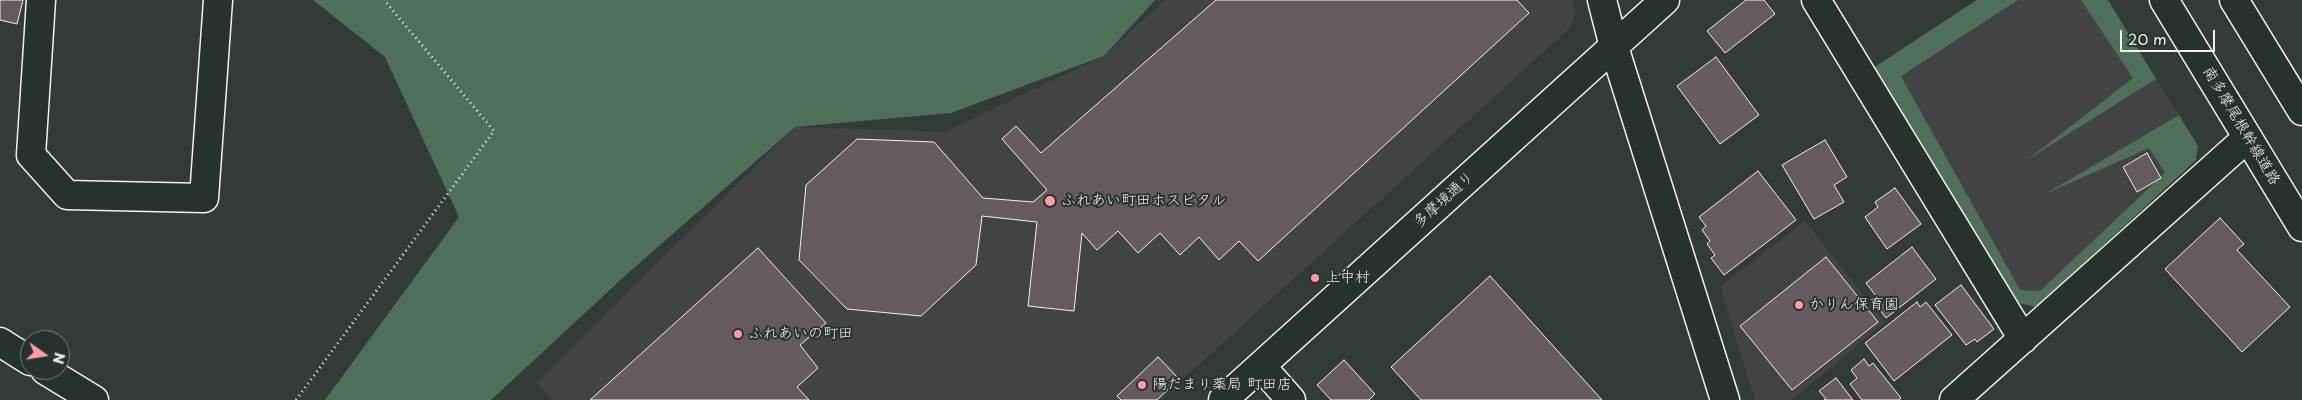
<!DOCTYPE html>
<html>
<head>
<meta charset="utf-8">
<style>
	body { margin:0 }
	#map { position:relative; width:2302px; height:400px; overflow:hidden; background:#333b37; font-family:"Playpen Sans",sans-serif }
	canvas { display:block }
	.north { position:absolute; left:20px; top:330px; width:50px; height:50px; box-sizing:border-box; background:#26332d; border:1px solid #787f78; border-radius:50%; rotate:103deg; font-size:14px; font-weight:700; line-height:20px; text-align:center; color:#f4f1e8 }
	.north::after { content:''; display:block; margin:auto; width:18px; height:22px; background:#ff9aa2; clip-path:polygon(50% 0,100% 100%,50% 72%,0 100%) }
	.scale { position:absolute; left:2120px; top:30px; width:95px; height:22px; box-sizing:border-box; border:2px solid #f4f1e8; border-top:0; padding-left:6px; font-size:15px; line-height:18px; white-space:nowrap; color:#f4f1e8; -webkit-text-stroke:4px #26332d; paint-order:stroke }
</style>
</head>
<body>
<div id="map">
<canvas width="2302" height="400"></canvas>
<div class="north">N</div>
<div class="scale">20 m</div>
</div>
<script>
const ctx = document.querySelector('canvas').getContext('2d');
ctx.lineJoin = 'round';
function fillPath(path, color) { ctx.fillStyle = color; ctx.fill(path, 'evenodd'); }
const poly = rows => new Path2D(rows.map(r => 'M' + r).join(''));
function trace(path, color, width, dash) { ctx.strokeStyle = color; ctx.lineWidth = width; ctx.lineCap = dash ? 'butt' : 'round'; ctx.setLineDash(dash || []); ctx.stroke(path); }
function write(font, color, halo, rows, align = 'center') {
  ctx.font = font + ' "Playpen Sans","Klee One",sans-serif'; ctx.lineWidth = 4; ctx.setLineDash([]); ctx.textBaseline = 'middle'; ctx.strokeStyle = halo; ctx.fillStyle = color; for (const [text, x, y, turn = 0] of rows) {
    ctx.save(); ctx.translate(x, y); ctx.rotate((+turn || 0) * Math.PI / 180); ctx.textAlign = isNaN(turn) ? turn : align; if (halo) ctx.strokeText(text, 0, 0); ctx.fillText(text, 0, 0); ctx.restore();
  }
}
const built = poly([
	[1165,0,1572,0,1576,11,1570,28,1160,400,553,400,537,383,795,127,944,132,1104,56],
	[1977,0,2108,0,2198,146,2196,160,2036,307,2015,302,1873,68],
	[1805,221,1885,322,1792,400,1755,400,1720,287]
]);
const green = poly([
	[313,0,1155,0,1104,56,951,113,795,127,627,274,491,400,325,400,459,217,385,57],
	[1977,0,2018,0,1901,76,2020,290,2040,291,2165,173,2149,148,2045,194,2179,115,2198,146,2196,160,2036,307,2015,302,1873,68],
	[2081,0,2108,0,2156,79,2027,160,2133,78]
]);
const building = poly([
	[0,0,23,0,17,24,0,20,0,0],
	[1216,0,1517,0,1529,13,1258,261,1239,241,1219,260,1199,237,1180,255,1160,233,1138,253,1118,231,1097,250,1082,233,1074,311,1028,306,1037,222,982,216,976,265,921,316,847,309,799,260,806,185,857,139,934,142,983,198,1033,202,1047,190,1002,139,1016,126,1041,153,1216,0],
	[1746,0,1764,0,1775,14,1725,53,1707,31,1746,0],
	[1716,57,1759,115,1720,144,1677,86,1716,57],
	[1825,140,1847,177,1834,185,1844,202,1814,219,1782,165,1825,140],
	[2147,153,2161,178,2137,192,2123,167,2147,153],
	[1758,171,1796,220,1724,275,1711,258,1715,255,1707,244,1710,241,1702,230,1706,226,1699,217,1758,171],
	[1895,188,1921,224,1887,249,1865,217,1878,207,1875,202,1895,188],
	[2220,218,2244,244,2237,250,2290,307,2242,352,2165,269,2220,218],
	[1912,247,1936,279,1886,318,1874,303,1879,300,1866,283,1912,247],
	[758,248,826,323,800,345,818,368,797,387,809,400,590,400,758,248],
	[1826,257,1878,322,1792,390,1740,326,1826,257],
	[1490,276,1602,400,1421,400,1391,367,1490,276],
	[1961,285,1994,329,1977,342,1975,339,1966,345,1935,305,1961,285],
	[1917,302,1920,307,1926,302,1952,335,1894,381,1865,343,1917,302],
	[1158,357,1179,379,1157,400,1121,400,1117,396,1158,357],
	[1864,359,1869,366,1873,363,1901,398,1899,400,1862,400,1850,384,1857,378,1851,370,1864,359],
	[1344,360,1375,394,1369,400,1331,400,1317,385,1344,360],
	[1836,378,1853,400,1824,400,1826,399,1819,391,1836,378]
]);
const path = poly([
	[296,400,494,131,384,0]
]);
const minor = poly([
	[41,0,31,155,67,195,204,198,218,0],
	[1602,0,1614,47,1725,400],
	[1816,0,2023,339],
	[0,342,30,361],
	[1261,366,1291,400],
	[45,370,94,400],
	[1223,400,1665,0],
	[1954,400,2247,138]
]);
const major = poly([
	[2164,0,2302,227],
	[2234,0,2302,111]
]);
const markers = [
	[1050,201,6,"#ff9aa2"],
	[1315,278,5,"#ff9aa2"],
	[1799,305,5,"#ff9aa2"],
	[738,334,5,"#ff9aa2"],
	[1142,385,5,"#ff9aa2"]
];
const streetNames = [
	["南多摩尾根幹線道路",2241,126,59],
	["多摩境通り",1444,200,-42]
];
const poiNames = [
	["ふれあい町田ホスピタル",1061,201],
	["上中村",1325,278],
	["かりん保育園",1809,305],
	["ふれあいの町田",748,334],
	["陽だまり薬局 町田店",1152,385]
];
fillPath(built, '#424443');
fillPath(green, '#4e6f59');
fillPath(building, '#655a5e');
trace(building, '#f4f1e8', 1);
trace(minor, '#f4f1e8', 31);
trace(major, '#f4f1e8', 31);
trace(path, '#f4f1e8', 3, [1, 4]);
trace(minor, '#26332d', 28);
trace(major, '#26332d', 28);
for (const [x, y, r, color] of markers) { const dot = new Path2D(); dot.arc(x, y, r, 0, 2 * Math.PI); ctx.fillStyle = color; ctx.fill(dot); trace(dot, '#26332d', 2); }
write('15px', '#f4f1e8', '#26332d', streetNames);
write('15px', '#f4f1e8', '#26332d', poiNames, 'left');
</script>
</body>
</html>
